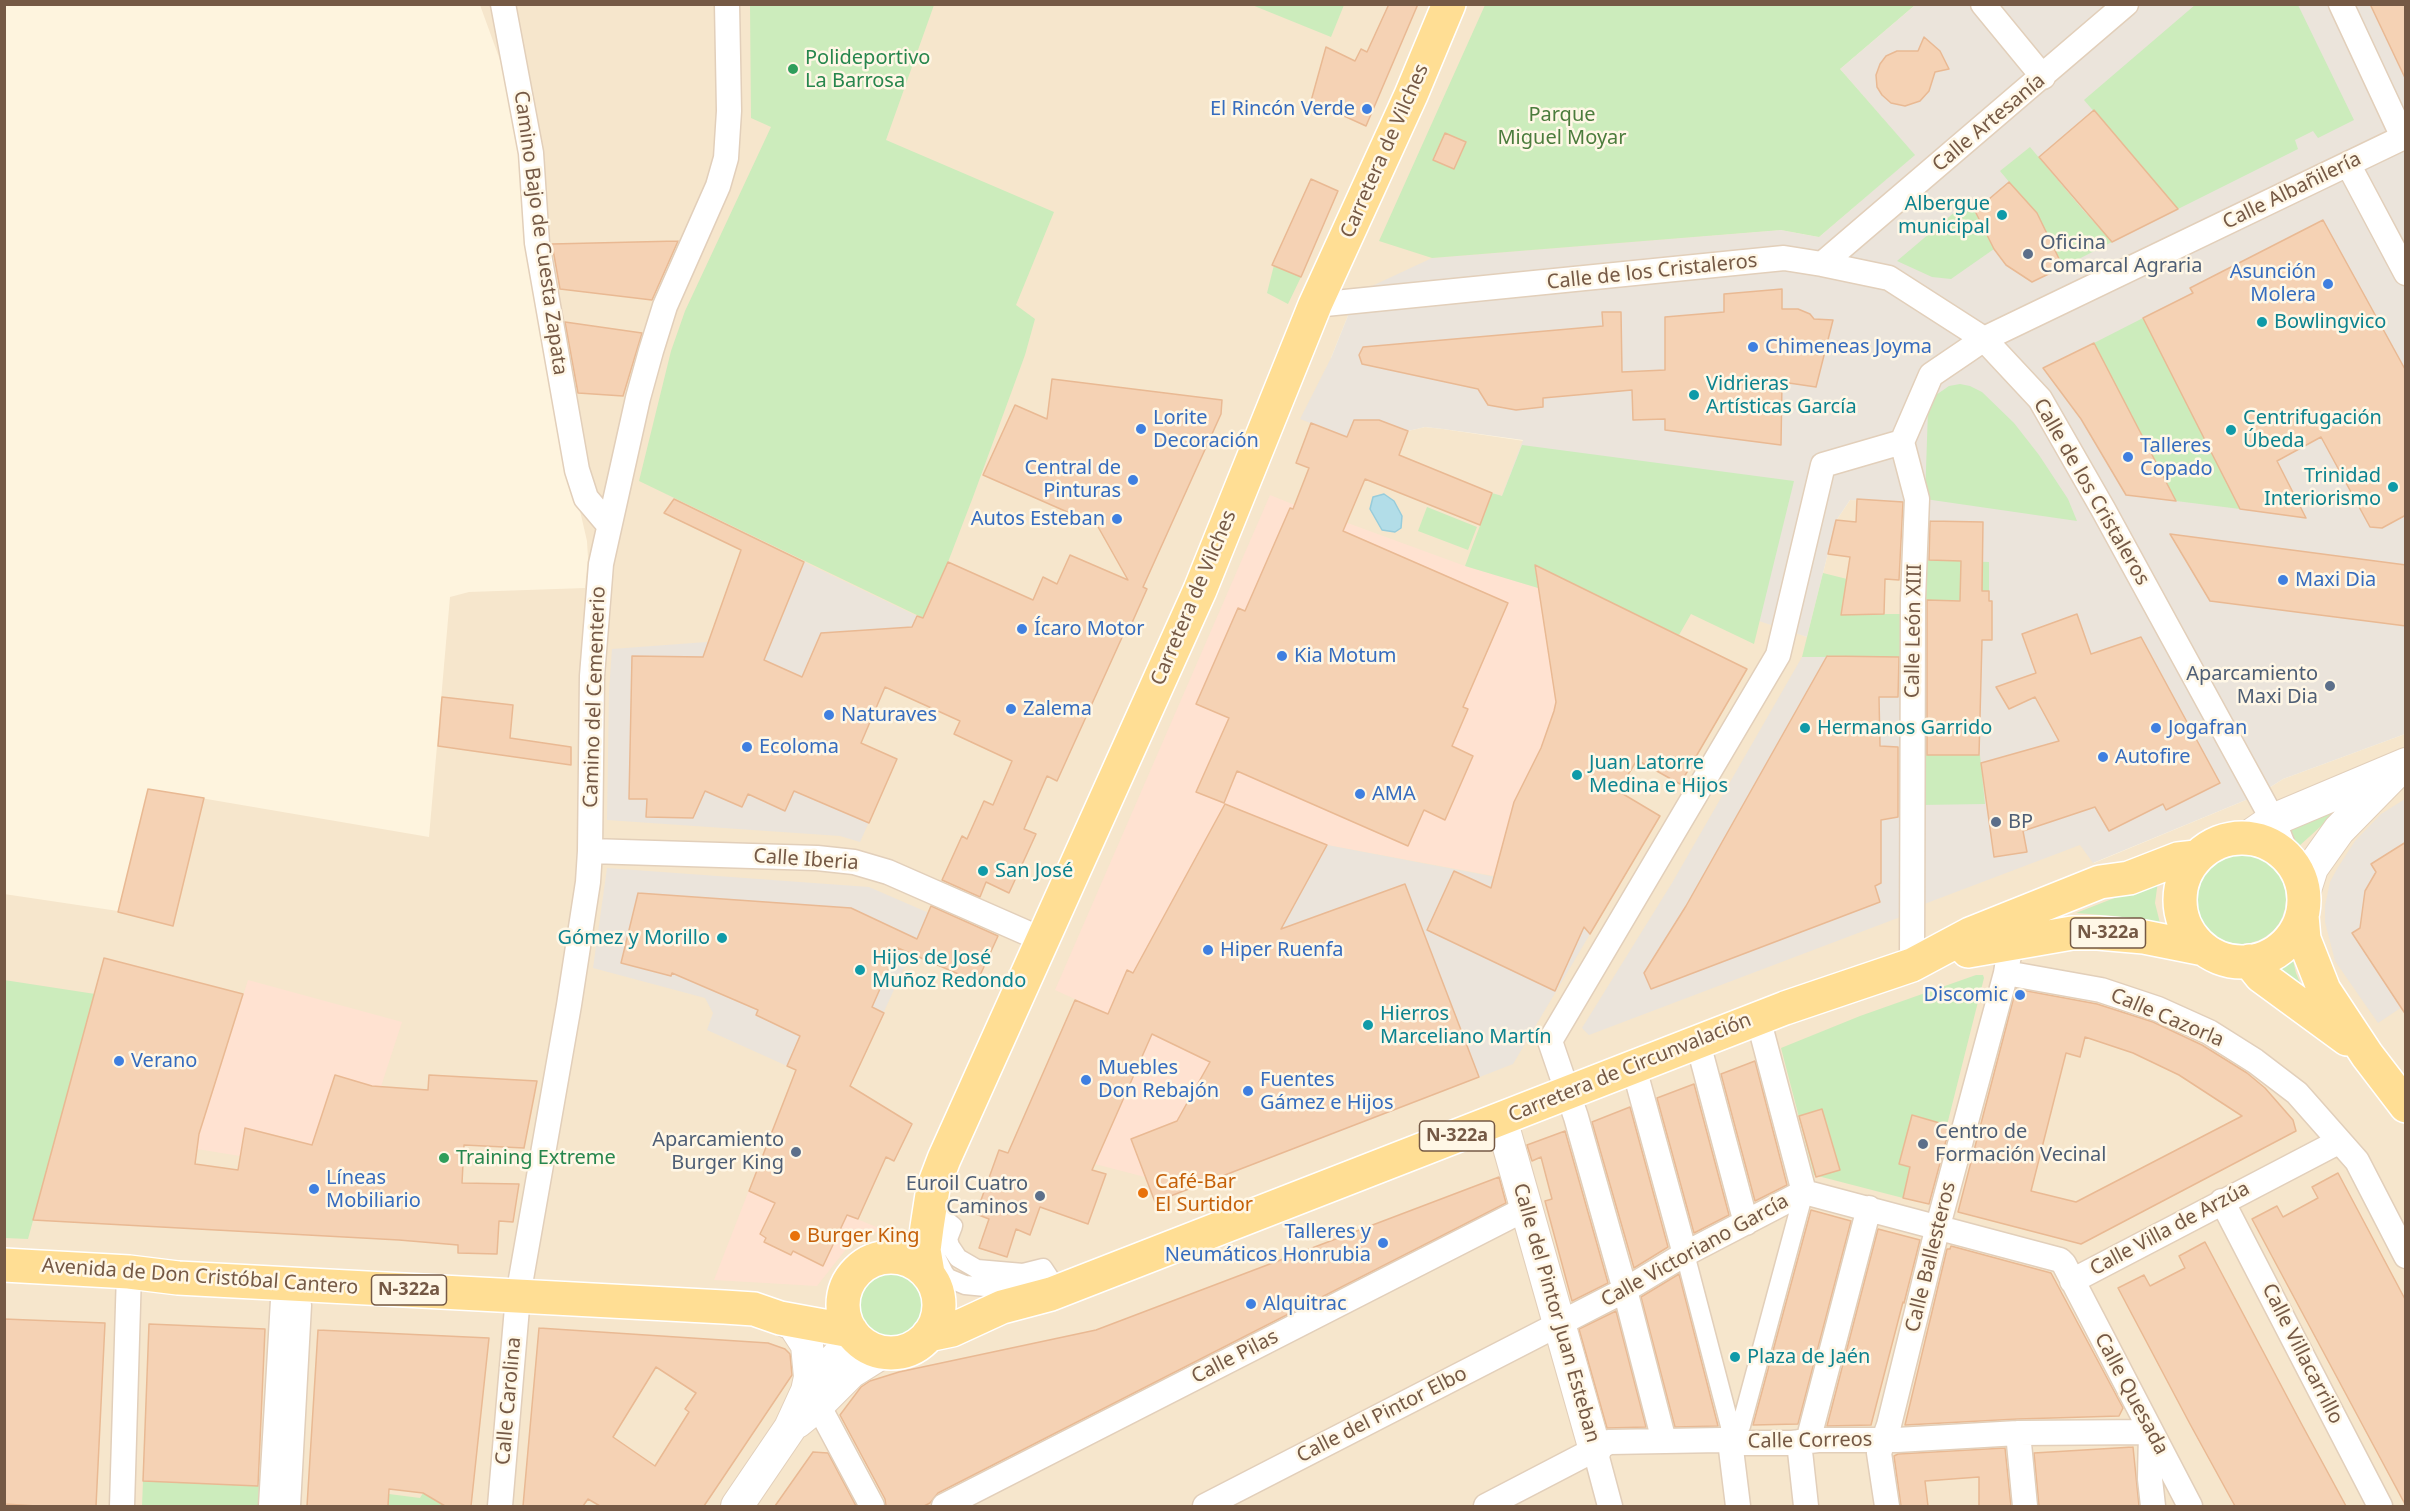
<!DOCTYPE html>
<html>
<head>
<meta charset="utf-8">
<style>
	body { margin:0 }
	#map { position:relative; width:2410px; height:1511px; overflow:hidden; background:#fef4de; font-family:"Noto Sans",sans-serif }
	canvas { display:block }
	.frame { position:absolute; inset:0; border:6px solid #755945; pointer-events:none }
</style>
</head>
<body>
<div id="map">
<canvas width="2410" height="1511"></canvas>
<div class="frame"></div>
</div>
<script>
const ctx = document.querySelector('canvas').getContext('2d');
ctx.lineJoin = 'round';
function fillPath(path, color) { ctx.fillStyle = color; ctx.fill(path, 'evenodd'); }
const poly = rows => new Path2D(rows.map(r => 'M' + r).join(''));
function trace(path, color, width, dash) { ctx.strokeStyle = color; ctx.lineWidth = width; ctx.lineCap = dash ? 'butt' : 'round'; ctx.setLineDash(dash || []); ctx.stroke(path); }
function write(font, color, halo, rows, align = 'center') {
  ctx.font = font + ' "Noto Sans",sans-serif'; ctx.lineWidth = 5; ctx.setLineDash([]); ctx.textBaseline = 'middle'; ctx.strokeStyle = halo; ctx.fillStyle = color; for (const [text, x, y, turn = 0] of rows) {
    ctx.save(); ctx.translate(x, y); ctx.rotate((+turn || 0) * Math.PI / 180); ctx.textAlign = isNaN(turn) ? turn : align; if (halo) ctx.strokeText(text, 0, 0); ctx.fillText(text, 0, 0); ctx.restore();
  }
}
const residential = poly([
	[480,5,1915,5,1840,69,1915,155,1819,237,1781,230,1642,242,1357,293,1331,358,1348,436,1354,420,1379,420,1408,431,1425,427,1443,429,1524,441,1502,497,1492,493,1486,513,1807,637,1836,521,1850,500,1908,502,2050,743,2094,863,2258,795,2283,779,2405,734,2405,1506,5,1506,4,894,118,911,148,789,429,837,450,597,469,592,585,588,588,558,587,541,561,429,513,96]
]);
const commercial = poly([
	[1270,495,1332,520,1334,518,1465,566,1538,588,1556,703,1541,748,1515,800,1494,876,1327,845,1258,972,1321,1139,1155,1201,1145,1177,1095,1164,1152,1034,1055,990],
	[248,980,402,1022,332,1237,265,1233,298,1140,245,1128,240,1156,197,1149,201,1118,204,1119],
	[798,1064,819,1203,881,1229,847,1248,817,1286,714,1280]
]);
const industrial = poly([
	[1915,5,2405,5,2405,734,2283,779,2258,795,2093,863,2080,845,1919,906,1908,502,1850,500,1836,521,1807,637,1759,621,1492,493,1502,496,1523,440,1443,429,1425,427,1408,431,1379,420,1355,420,1347,437,1300,419,1331,358,1357,293,1432,258,1781,230,1819,237,1914,155,1840,69],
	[804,562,917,616,861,743,897,759,860,842,840,836,607,820,609,691,612,649,774,637],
	[1837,656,1832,697,1902,697,1903,747,1818,744,1855,825,1903,816,1903,916,1589,1035,1582,1028,1672,883,1802,657],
	[2405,799,2405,1005,2378,1023,2335,961,2325,922,2325,906,2330,882,2337,869,2355,841,2381,814],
	[1327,845,1538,885,1590,934,1513,1064,1321,1139,1258,972],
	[607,868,869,887,929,913,850,1086,798,1065,796,1070,707,1030,713,1013,705,998,593,968]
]);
const green = poly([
	[750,5,934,5,886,140,1054,212,1016,305,1035,319,1025,355,973,497,948,562,923,618,639,481,671,351,685,311,771,127,751,118],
	[1252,5,1344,5,1331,37],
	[1485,5,1915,5,1840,69,1915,155,1819,237,1781,230,1432,258,1379,241],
	[2195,5,2298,5,2354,120,2318,138,2313,131,2295,140,2298,149,2178,209,2084,100],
	[2030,147,2083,210,2112,242,2063,267,2040,219,2000,171],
	[1969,200,1994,249,1951,279,1932,277,1897,261],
	[1274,265,1301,277,1288,304,1267,293],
	[2143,318,2240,509,2176,501,2094,343],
	[1960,384,1970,386,1982,392,2014,423,2039,455,2068,499,2077,521,1925,499,1928,410,1936,395,1949,386],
	[1522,445,1794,481,1754,644,1691,614,1679,635,1535,566,1538,588,1465,566,1492,493,1502,496],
	[1427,507,1477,527,1468,550,1418,531],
	[1924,560,1989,562,1989,601,1923,600],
	[1823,573,1847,579,1841,614,1904,614,1903,657,1802,657],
	[1921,755,1980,755,1985,804,1920,805],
	[2368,788,2331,817,2298,847,2287,825],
	'2196 899a45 45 0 1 1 90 0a45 45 0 1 1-90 0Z',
	[2158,881,2155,903,2160,923,2115,916,2076,913],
	[2292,956,2296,973,2303,990,2272,970],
	[1976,975,1983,975,1984,978,1947,1125,1912,1116,1899,1163,1935,1174,1932,1183,1907,1178,1903,1198,1814,1175,1781,1048,1860,1016],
	[4,980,95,994,28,1239,5,1238],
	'854 1306a35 35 0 1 1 70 0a35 35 0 1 1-70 0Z',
	[143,1481,259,1486,258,1506,142,1506],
	[423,1493,445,1506,388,1506,389,1494,420,1498]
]);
const water = poly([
	[1384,494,1394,501,1402,516,1401,528,1395,532,1382,530,1370,509,1373,497,1384,494]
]);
const building = poly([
	[1389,4,1418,4,1366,126,1311,101,1326,47,1355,61,1361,49,1367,52,1389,4],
	[2370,4,2406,4,2406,80,2370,4],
	[1924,37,1940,51,1949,69,1935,72,1929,91,1920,101,1905,106,1891,103,1882,95,1877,87,1876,75,1880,64,1886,56,1897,51,1918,51,1924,37],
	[2094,110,2178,209,2112,242,2039,157,2094,110],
	[1445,133,1466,142,1454,169,1433,160,1445,133],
	[1311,179,1338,191,1301,277,1272,265,1311,179],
	[2009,182,2037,213,2063,267,2032,282,2006,265,1994,249,1975,211,2009,182],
	[2323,220,2406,371,2406,515,2382,528,2370,527,2321,437,2277,461,2306,518,2240,509,2143,318,2193,293,2190,288,2323,220],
	[678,241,652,300,560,289,552,244,678,241],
	[1782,289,1782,309,1798,309,1810,314,1814,319,1833,320,1816,387,1782,382,1781,445,1665,430,1665,419,1633,420,1632,390,1543,398,1543,407,1516,410,1488,405,1478,389,1362,364,1359,355,1363,347,1603,326,1602,312,1621,312,1622,372,1665,370,1665,317,1724,312,1724,294,1782,289],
	[565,322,642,333,623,396,578,393,565,322],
	[2094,343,2176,501,2126,495,2081,419,2043,368,2094,343],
	[1052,379,1222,400,1221,414,1143,587,1147,589,1127,634,1124,633,1057,781,1047,776,1024,829,1036,834,1009,893,986,882,980,897,942,880,962,836,967,839,984,801,993,805,1012,761,954,734,960,721,885,687,861,743,897,759,869,823,794,791,785,811,748,794,742,807,705,791,693,818,646,817,647,799,629,799,632,656,703,657,741,550,664,513,674,499,804,562,764,660,802,677,821,633,912,627,917,616,923,618,948,562,1033,600,1043,577,1057,584,1070,555,1128,580,1097,525,983,475,1015,405,1047,419,1052,379],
	[1354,420,1379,420,1408,431,1399,455,1492,493,1480,525,1365,479,1343,531,1508,603,1463,707,1468,709,1452,746,1473,756,1445,820,1424,810,1408,846,1237,771,1224,803,1196,792,1229,718,1196,704,1238,608,1245,611,1290,508,1293,509,1309,468,1296,463,1311,423,1347,437,1354,420],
	[1857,499,1903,502,1899,580,1885,579,1884,614,1841,615,1850,557,1828,554,1836,520,1856,522,1857,499],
	[1930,521,1983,522,1982,591,1989,591,1989,601,1992,601,1992,640,1982,640,1979,755,1927,755,1927,600,1960,601,1961,561,1929,560,1930,521],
	[2170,534,2406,565,2406,626,2210,601,2170,534],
	[1535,565,1747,669,1680,784,1637,760,1618,791,1660,816,1590,934,1584,927,1555,991,1427,930,1454,871,1491,888,1514,802,1541,748,1554,711,1556,702,1535,565],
	[2077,614,2091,654,2141,637,2220,783,2166,810,2163,804,2109,831,2095,807,2023,831,2027,852,1994,857,1981,763,2059,741,2035,697,2009,709,1996,687,2036,673,2022,634,2077,614],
	[1827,656,1899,657,1898,697,1879,697,1880,746,1898,747,1898,817,1881,820,1881,883,1875,886,1880,902,1651,989,1644,973,1686,906,1827,656],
	[442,697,513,705,510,738,571,747,571,765,438,746,442,697],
	[148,789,204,798,173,926,118,912,148,789],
	[1225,804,1327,845,1281,929,1405,884,1479,1077,1155,1202,1131,1139,1177,1121,1210,1062,1152,1034,1092,1170,1106,1174,1088,1224,1040,1207,1030,1235,1016,1229,1007,1257,979,1248,989,1219,976,1214,999,1150,1008,1153,1075,1000,1108,1014,1127,970,1133,973,1225,804],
	[2406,842,2406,1015,2352,933,2360,928,2365,891,2376,872,2371,864,2406,842],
	[638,893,851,908,917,939,931,906,998,936,977,982,898,948,872,1007,884,1013,850,1086,912,1124,894,1161,886,1157,858,1219,847,1215,823,1266,793,1251,791,1255,764,1242,766,1238,760,1234,775,1203,749,1191,796,1070,787,1066,800,1036,756,1015,758,1010,672,973,671,976,621,963,638,893],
	[104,958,243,994,199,1134,195,1164,238,1170,245,1128,312,1145,335,1075,372,1086,428,1090,429,1075,537,1081,524,1148,464,1145,462,1183,519,1184,513,1222,499,1221,497,1254,458,1253,458,1245,399,1240,33,1220,104,958],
	[2016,989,2097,1004,2153,1022,2202,1045,2247,1073,2265,1088,2293,1120,2296,1131,2081,1244,1958,1212,2016,989],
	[2085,1037,2133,1053,2179,1075,2242,1116,2076,1202,2031,1191,2066,1053,2080,1057,2085,1037],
	[1755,1061,1787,1185,1755,1201,1721,1074,1755,1061],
	[1694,1084,1729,1215,1694,1233,1657,1098,1694,1084],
	[1630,1107,1668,1247,1634,1268,1592,1122,1630,1107],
	[1822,1109,1840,1170,1816,1177,1799,1116,1822,1109],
	[1912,1115,1950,1126,1929,1204,1903,1198,1910,1167,1899,1164,1912,1115],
	[1565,1131,1608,1283,1572,1301,1545,1201,1552,1199,1541,1157,1532,1161,1527,1145,1565,1131],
	[2338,1173,2406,1301,2406,1506,2252,1219,2277,1206,2283,1217,2318,1198,2312,1187,2338,1173],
	[1499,1177,1506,1203,938,1493,930,1503,924,1506,886,1506,885,1499,840,1415,861,1387,870,1381,899,1372,1096,1330,1499,1177],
	[1811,1210,1851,1221,1798,1424,1753,1425,1811,1210],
	[1878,1229,1920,1240,1904,1303,1903,1302,1871,1425,1827,1426,1878,1229],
	[2205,1242,2301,1423,2346,1506,2235,1506,2190,1424,2118,1288,2144,1275,2150,1286,2185,1268,2179,1256,2205,1242],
	[1951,1246,2051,1273,2123,1408,2119,1416,2018,1419,1905,1425,1947,1249,1950,1249,1951,1246],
	[1679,1274,1718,1426,1675,1427,1641,1297,1679,1274],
	[1616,1311,1646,1427,1607,1428,1579,1329,1616,1311],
	[4,1319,105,1323,96,1506,37,1506,4,1504,4,1319],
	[149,1324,265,1329,258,1486,143,1481,149,1324],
	[539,1328,768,1343,785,1349,790,1354,792,1375,704,1506,600,1506,588,1499,583,1506,523,1506,539,1328],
	[656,1367,696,1393,685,1409,689,1412,655,1466,613,1437,656,1367],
	[318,1330,489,1338,471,1506,445,1506,423,1493,389,1489,388,1506,307,1506,318,1330],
	[2133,1447,2139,1506,2039,1506,2034,1453,2133,1447],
	[2005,1448,2011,1506,1979,1506,1979,1477,1925,1481,1928,1506,1901,1506,1894,1456,1898,1454,2005,1448],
	[813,1452,828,1453,856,1506,775,1506,813,1452]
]);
const pedestrian = poly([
	[943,1218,953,1226,948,1239,950,1246,958,1258,977,1269,1023,1273,1043,1268,1049,1277,996,1288,965,1285,948,1278,944,1273,935,1255,935,1243,943,1218],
	[1685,1254,1730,1426,1730,1441],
	[1730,1441,1741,1426,1804,1192]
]);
const minor = poly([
	[503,4,531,153,537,243,577,470,586,498,608,524],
	[1983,4,2043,77],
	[2341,4,2403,137],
	[2348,164,2406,273],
	[1822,264,2126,4],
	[1315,305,1784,258,1822,264,1889,278,1984,339,2040,399,2103,509,2273,820,2288,858],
	[1902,442,1917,499,1913,599,1912,965],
	[590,851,817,858,854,862,888,872,1043,940],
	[2006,973,2101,990,2158,1009,2209,1032,2255,1061,2297,1093,2357,1161,2406,1256],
	[1758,1018,1804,1192],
	[1698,1043,1746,1223],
	[1634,1068,1685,1254],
	[2222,1201,2380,1506],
	[2072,1281,2338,1142],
	[818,1405,872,1506],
	[2018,1433,2025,1506],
	[1664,1441,1625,1290,1576,1117,1550,1041,1778,655,1823,465,1902,442,1931,375,1984,339,2406,136],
	[1730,1441,1738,1506],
	[1808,1441,1869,1208],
	[1799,1442,1806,1506],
	[1595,1450,1610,1506],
	[122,1506,129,1272],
	[271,1506,284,1283],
	[288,1506,299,1305],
	[500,1506,518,1296,569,1005,588,882,590,851,592,676,601,564,638,398,651,351,665,306,718,186,726,158,729,111,727,4],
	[944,1506,1527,1208],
	[1205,1506,1625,1290,1685,1254,1804,1192,2060,1260,2064,1264,2190,1506],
	[1486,1506,1609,1442,1721,1440,1741,1443,1792,1443,1818,1440,1897,1440,2018,1433,2151,1432,2150,1479,2153,1506],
	[1887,1506,1879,1453,1889,1425,1938,1226,2006,973,2011,942]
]);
const tertiary = poly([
	[2247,838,2273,820,2406,764],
	[2304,893,2312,868,2339,830,2394,774],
	[1501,1119,1595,1450],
	[812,1386,854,1337],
	[797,1422,818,1405,851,1372,883,1352],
	[737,1506,790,1428,807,1391,810,1377,807,1345,794,1325,780,1318]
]);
const primary = poly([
	'2180 900a62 62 0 1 1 124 0a62 62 0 1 1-124 0Z',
	[2302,916,2304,939,2324,990,2367,1055,2406,1106],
	[1968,951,2072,933,2098,933,2144,937,2204,949],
	[2249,961,2261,976,2347,1039],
	'843 1305a48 48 0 1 1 96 0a48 48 0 1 1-96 0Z',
	[4,1265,129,1272,178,1278,724,1307,754,1309,780,1318,851,1331],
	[928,1273,924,1250,927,1227,933,1188,944,1159,1200,590,1315,305,1411,95,1449,4],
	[928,1335,952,1330,1002,1307,1051,1294,1785,1008,1912,965,1970,934,2100,882,2129,878,2178,859,2196,857]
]);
const markers = [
	[793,69,6,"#2e9e5b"],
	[1367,109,6,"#3f7fe0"],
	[2002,215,6,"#0f9aa8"],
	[2028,254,6,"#5c6f8a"],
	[2328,284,6,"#3f7fe0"],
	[2262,322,6,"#0f9aa8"],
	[1753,347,6,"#3f7fe0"],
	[1694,395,6,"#0f9aa8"],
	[1141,429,6,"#3f7fe0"],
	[2231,430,6,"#0f9aa8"],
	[2128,457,6,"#3f7fe0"],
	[1133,480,6,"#3f7fe0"],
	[2393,487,6,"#0f9aa8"],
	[1117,519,6,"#3f7fe0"],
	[2283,580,6,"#3f7fe0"],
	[1022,629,6,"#3f7fe0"],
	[1282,656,6,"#3f7fe0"],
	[2330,686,6,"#5c6f8a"],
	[1011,709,6,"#3f7fe0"],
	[829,715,6,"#3f7fe0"],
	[1805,728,6,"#0f9aa8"],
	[2156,728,6,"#3f7fe0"],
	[747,747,6,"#3f7fe0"],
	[2103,757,6,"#3f7fe0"],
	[1577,775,6,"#0f9aa8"],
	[1360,794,6,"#3f7fe0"],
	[1996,822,6,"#5c6f8a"],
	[983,871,6,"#0f9aa8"],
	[722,938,6,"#0f9aa8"],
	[1208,950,6,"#3f7fe0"],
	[860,970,6,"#0f9aa8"],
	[2020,995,6,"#3f7fe0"],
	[1368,1025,6,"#0f9aa8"],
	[119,1061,6,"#3f7fe0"],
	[1086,1080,6,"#3f7fe0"],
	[1248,1091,6,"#3f7fe0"],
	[1923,1144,6,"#5c6f8a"],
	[796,1152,6,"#5c6f8a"],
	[444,1158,6,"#2e9e5b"],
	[314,1189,6,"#3f7fe0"],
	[1143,1193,6,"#e8710a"],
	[1040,1196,6,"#5c6f8a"],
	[795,1236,6,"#e8710a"],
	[1383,1243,6,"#3f7fe0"],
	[1251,1304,6,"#3f7fe0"],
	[1735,1357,6,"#0f9aa8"]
];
const shields = [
	[2108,933,75],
	[1457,1136,75],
	[409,1290,75]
];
const shieldNames = [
	["N-322a",2108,933],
	["N-322a",1457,1136],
	["N-322a",409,1290]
];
const leisureNames = [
	["Polideportivo",805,58],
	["La Barrosa",805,81],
	["Training Extreme",456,1158]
];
const shopNames = [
	["El Rincón Verde",1355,109,"right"],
	["Asunción",2316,272,"right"],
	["Molera",2316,295,"right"],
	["Chimeneas Joyma",1765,347],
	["Lorite",1153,418],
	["Decoración",1153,441],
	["Talleres",2140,446],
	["Copado",2140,469],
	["Central de",1121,468,"right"],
	["Pinturas",1121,491,"right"],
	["Autos Esteban",1105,519,"right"],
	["Maxi Dia",2295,580],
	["Ícaro Motor",1034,629],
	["Kia Motum",1294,656],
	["Zalema",1023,709],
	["Naturaves",841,715],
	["Jogafran",2168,728],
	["Ecoloma",759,747],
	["Autofire",2115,757],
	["AMA",1372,794],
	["Hiper Ruenfa",1220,950],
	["Discomic",2008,995,"right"],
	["Verano",131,1061],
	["Muebles",1098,1068],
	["Don Rebajón",1098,1091],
	["Fuentes",1260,1080],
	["Gámez e Hijos",1260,1103],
	["Líneas",326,1178],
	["Mobiliario",326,1201],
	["Talleres y",1371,1232,"right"],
	["Neumáticos Honrubia",1371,1255,"right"],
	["Alquitrac",1263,1304]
];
const parkNames = [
	["Parque",1562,115],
	["Miguel Moyar",1562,138]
];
const streetNames = [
	["Calle Artesanía",1989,123,-40],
	["Carretera de Vilches",1385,151,-66],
	["Calle Albañilería",2292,191,-26],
	["Camino Bajo de Cuesta Zapata",540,233,82],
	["Calle de los Cristaleros",1652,272,-6],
	["Calle de los Cristaleros",2091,492,60],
	["Carretera de Vilches",1194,598,-67],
	["Calle León XIII",1914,631,-89],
	["Camino del Cementerio",595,697,-88],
	["Calle Iberia",806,860,4],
	["Calle Cazorla",2167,1018,23],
	["Carretera de Circunvalación",1630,1068,-22],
	["Calle Villa de Arzúa",2170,1229,-28],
	["Calle Victoriano García",1695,1251,-29],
	["Calle Ballesteros",1931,1257,-76],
	["Avenida de Don Cristóbal Cantero",200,1277,4],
	["Calle del Pintor Juan Esteban",1556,1313,74],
	["Calle Villacarrillo",2302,1354,63],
	["Calle Pilas",1235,1357,-27],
	["Calle Quesada",2131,1394,62],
	["Calle Carolina",509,1401,-85],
	["Calle del Pintor Elbo",1382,1415,-27],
	["Calle Correos",1810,1441,-1]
];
const cultureNames = [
	["Albergue",1990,204,"right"],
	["municipal",1990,227,"right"],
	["Bowlingvico",2274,322],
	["Vidrieras",1706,384],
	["Artísticas García",1706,407],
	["Centrifugación",2243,418],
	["Úbeda",2243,441],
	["Trinidad",2381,476,"right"],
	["Interiorismo",2381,499,"right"],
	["Hermanos Garrido",1817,728],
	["Juan Latorre",1589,763],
	["Medina e Hijos",1589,786],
	["San José",995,871],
	["Gómez y Morillo",710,938,"right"],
	["Hijos de José",872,958],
	["Muñoz Redondo",872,981],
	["Hierros",1380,1014],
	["Marceliano Martín",1380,1037],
	["Plaza de Jaén",1747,1357]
];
const serviceNames = [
	["Oficina",2040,243],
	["Comarcal Agraria",2040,266],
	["Aparcamiento",2318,674,"right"],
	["Maxi Dia",2318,697,"right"],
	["BP",2008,822],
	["Centro de",1935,1132],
	["Formación Vecinal",1935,1155],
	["Aparcamiento",784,1140,"right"],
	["Burger King",784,1163,"right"],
	["Euroil Cuatro",1028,1184,"right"],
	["Caminos",1028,1207,"right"]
];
const foodNames = [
	["Café-Bar",1155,1182],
	["El Surtidor",1155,1205],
	["Burger King",807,1236]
];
fillPath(residential, '#f6e6cc');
fillPath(commercial, '#ffe2d1');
fillPath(industrial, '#ebe4db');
fillPath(green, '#ccecbc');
fillPath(water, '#b2dde8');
trace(water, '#97ccdb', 1.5);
fillPath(building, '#f5d2b4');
trace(building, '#e9b993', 1.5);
trace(pedestrian, '#e2cfba', 21);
trace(minor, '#e2cfba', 27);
trace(tertiary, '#e2cfba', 34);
trace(primary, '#fff', 36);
trace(pedestrian, '#fff', 18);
trace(minor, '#fff', 24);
trace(tertiary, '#fff', 32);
trace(primary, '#ffde94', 33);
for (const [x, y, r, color] of markers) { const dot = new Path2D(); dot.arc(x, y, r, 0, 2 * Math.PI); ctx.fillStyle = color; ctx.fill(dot); trace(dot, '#fff7e6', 2); }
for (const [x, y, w] of shields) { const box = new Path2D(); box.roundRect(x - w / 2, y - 15, w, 30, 4.5); ctx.fillStyle = '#fff7e6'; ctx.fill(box); trace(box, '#755945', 1.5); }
write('bold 18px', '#755945', null, shieldNames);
write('20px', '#27864d', '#fff7e6', leisureNames, 'left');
write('20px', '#366cbe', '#fff7e6', shopNames, 'left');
write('20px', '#4b7c3c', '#fff7e6', parkNames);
write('20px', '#755945', '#fff7e6', streetNames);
write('20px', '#0d838f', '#fff7e6', cultureNames, 'left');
write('20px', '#4e5e75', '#fff7e6', serviceNames, 'left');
write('20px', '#c56008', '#fff7e6', foodNames, 'left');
</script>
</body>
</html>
